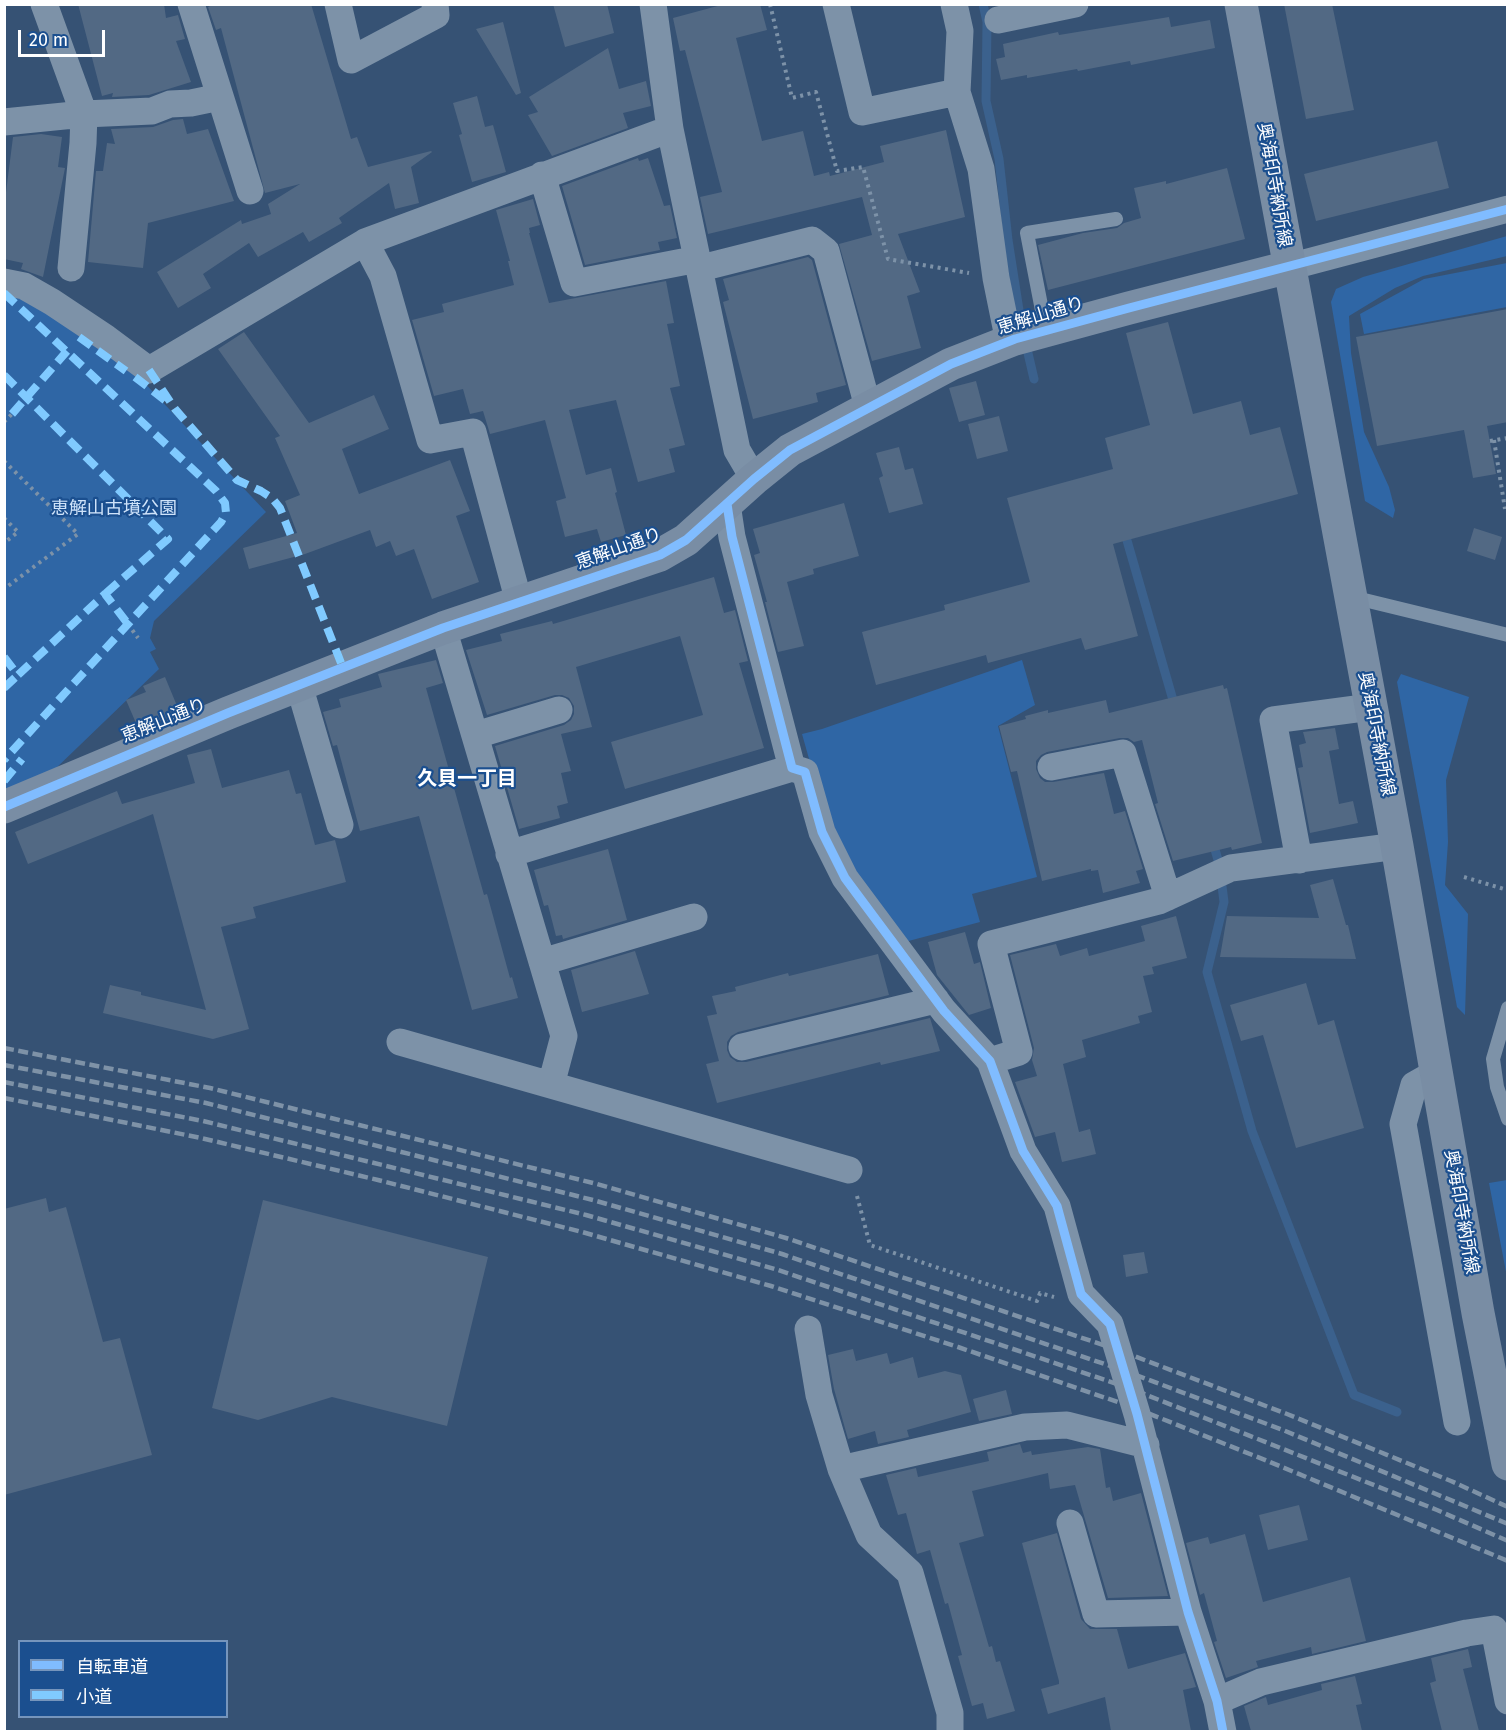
<!DOCTYPE html>
<html>
<head>
<meta charset="utf-8">
<style>
	body { margin:0 }
	#map { position:relative; width:1512px; height:1736px; overflow:hidden; background:#365274; font-family:"Fira Sans","Noto Sans JP",sans-serif }
	canvas { display:block }
	.frame { position:absolute; inset:0; border:6px solid #fff; pointer-events:none }
	.legend { position:absolute; left:18px; top:1640px; width:210px; height:78px; box-sizing:border-box; background:#1b4f8f; border:2px solid #7695bc; margin:0; padding:8px 10px; list-style:none; font-size:18px; color:#fff }
	.legend li { display:flex; align-items:center; gap:12px; height:30px }
	.legend b { width:30px; border:2px solid #7695bc }
	.scale { position:absolute; left:18px; top:30px; width:87px; height:27px; box-sizing:border-box; border:3px solid #fff; border-top:0; padding-left:8px; font-size:18px; line-height:21px; white-space:nowrap; color:#fff; -webkit-text-stroke:4px #1b4f8f; paint-order:stroke }
</style>
</head>
<body>
<div id="map">
<canvas width="1512" height="1736"></canvas>
<div class="frame"></div>
<ul class="legend">
<li><b style="height:8px;background:#80bcff"></b>自転車道</li>
<li><b style="height:8px;background:#80caff"></b>小道</li>
</ul>
<div class="scale">20 m</div>
</div>
<script>
const ctx = document.querySelector('canvas').getContext('2d');
ctx.lineJoin = 'round';
function fillPath(path, color) { ctx.fillStyle = color; ctx.fill(path, 'evenodd'); }
const poly = rows => new Path2D(rows.map(r => 'M' + r).join(''));
function trace(path, color, width, dash) { ctx.strokeStyle = color; ctx.lineWidth = width; ctx.lineCap = dash ? 'butt' : 'round'; ctx.setLineDash(dash || []); ctx.stroke(path); }
function write(font, color, halo, rows, align = 'center') {
  ctx.font = font + ' "Fira Sans","Noto Sans JP",sans-serif'; ctx.lineWidth = 4.5; ctx.setLineDash([]); ctx.textBaseline = 'middle'; ctx.strokeStyle = halo; ctx.fillStyle = color; for (const [text, x, y, turn = 0] of rows) {
    ctx.save(); ctx.translate(x, y); ctx.rotate((+turn || 0) * Math.PI / 180); ctx.textAlign = isNaN(turn) ? turn : align; if (halo) ctx.strokeText(text, 0, 0); ctx.fillText(text, 0, 0); ctx.restore();
  }
}
const green = poly([
	[1507,236,1507,256,1423,276,1395,288,1349,316,1351,353,1364,432,1389,487,1395,510,1393,518,1365,501,1331,302,1336,289,1363,277],
	[1507,263,1507,307,1364,334,1360,314,1424,279],
	[5,291,21,292,139,377,266,512,154,621,150,638,156,649,150,652,159,669,52,772,5,793],
	[1022,660,1035,705,998,726,1037,877,972,894,980,922,901,943,828,826,802,734,822,729],
	[1401,674,1469,697,1446,780,1448,842,1445,885,1468,914,1465,1015,1457,1007,1397,682],
	[1507,1180,1508,1180,1507,1277,1489,1183]
]);
const stream = poly([
	[983,4,987,22,986,101,999,159,1008,240,1021,323,1034,379],
	[1126,537,1175,707],
	[1212,839,1218,860],
	[1222,886,1224,902,1207,972,1252,1131,1354,1395,1397,1412]
]);
const building = poly([
	[78,4,164,4,166,18,178,15,185,39,176,41,191,82,149,95,112,97,113,93,102,96],
	[215,4,311,4,351,139,357,137,368,167,431,151,432,152,411,167,419,203,395,209,389,183,339,218,342,223,309,242,303,232,258,257,249,243,203,274,211,288,178,308,157,272,241,220,242,224,271,214,268,204,300,184,265,193,221,28,216,30,208,7],
	[553,4,607,4,614,33,565,47],
	[725,4,760,4,767,30,736,38,762,141,803,131,814,176,829,172,830,176,884,162,880,146,946,130,965,217,898,234,920,292,907,296,921,348,872,361,839,244,872,235,862,197,708,234,700,197,722,192,685,50,680,51,673,18],
	[1284,4,1332,4,1354,110,1306,119],
	[1169,17,1171,27,1210,20,1215,48,1131,65,1130,61,1078,71,1077,69,1027,78,1027,75,1001,80,996,59,1005,57,1003,44,1058,32,1059,35],
	[503,22,521,93,516,95,476,29],
	[608,48,619,89,646,81,651,106,623,113,628,128,552,156,528,115,538,112,529,97],
	[477,96,485,127,493,125,506,172,472,182,459,135,462,134,453,103],
	[183,119,187,134,208,129,234,201,148,223,143,268,88,262,96,171,103,171,107,143,115,144,111,129,153,127,173,120],
	[41,134,62,137,58,167,65,168,43,277,21,269,23,263,4,259,4,208,13,137],
	[1437,141,1449,188,1316,221,1304,174],
	[638,158,639,161,648,158,664,206,670,205,677,238,658,242,660,250,585,265,562,186],
	[1227,168,1245,239,1048,290,1038,245,1083,233,1117,228,1124,223,1141,218,1134,188,1166,181,1166,184],
	[533,199,540,225,529,228,530,233,529,233,549,303,666,281,674,323,667,324,680,386,670,388,685,445,669,449,675,472,638,482,616,400,569,410,586,475,611,468,617,492,615,493,626,535,601,542,597,529,565,537,556,501,566,498,545,420,490,434,483,411,470,414,463,389,434,396,412,320,444,312,442,304,514,285,508,261,510,261,496,210],
	[808,257,812,260,846,385,816,393,818,402,753,419,723,302,729,300,723,279],
	[1508,309,1508,422,1487,426,1496,474,1473,478,1464,430,1377,446,1356,337],
	[1168,322,1193,414,1241,401,1250,435,1280,427,1298,494,1113,544,1138,636,1085,650,1081,638,988,663,986,655,876,685,862,632,945,610,944,605,1030,582,1007,498,1113,469,1105,438,1150,425,1126,333],
	[244,332,309,423,374,395,389,429,342,449,359,494,450,460,470,511,456,516,479,582,432,599,414,549,396,556,390,541,376,547,370,530,305,554,249,569,243,548,297,533,285,501,300,495,275,438,280,436,218,349],
	[976,381,985,415,959,422,949,388],
	[999,416,1008,451,977,459,968,424],
	[899,447,905,470,913,468,923,504,889,513,879,478,883,476,876,453],
	[844,503,859,556,813,569,814,574,787,582,804,646,778,652,765,602,767,602,754,555,760,553,753,529],
	[1474,528,1502,537,1495,560,1467,551],
	[714,577,724,613,735,610,748,661,739,663,764,748,625,789,611,742,703,715,680,636,576,667,592,727,561,734,571,771,561,773,568,803,557,806,560,818,519,829,495,746,564,725,571,720,574,714,574,706,569,698,562,695,555,695,487,715,466,650,502,641,500,634,552,621,553,624],
	[436,660,443,683,426,688,484,895,487,894,510,978,512,977,518,998,472,1010,419,816,360,831,337,745,333,746,323,712,341,707,339,699,382,687,378,674],
	[165,677,180,713,139,730,126,700,146,692,143,686],
	[1223,685,1224,689,1227,688,1262,843,1232,850,1231,847,1173,861,1155,804,1158,803,1142,740,1134,742,1128,738,1120,738,1047,752,1041,755,1036,761,1036,769,1040,778,1045,782,1053,782,1104,773,1114,814,1125,811,1143,869,1136,871,1140,883,1103,893,1098,870,1091,871,1091,869,1042,881,1017,771,1011,772,999,726,1026,719,1025,716,1048,710,1048,713,1106,700,1109,713],
	[1335,728,1339,749,1329,751,1339,804,1353,801,1358,823,1310,833,1298,768,1303,767,1299,745,1306,743,1303,732],
	[211,749,222,788,289,770,296,794,301,793,315,845,335,840,346,882,253,907,256,918,221,927,249,1029,213,1039,103,1013,110,985,141,992,141,995,206,1010,153,814,28,864,15,832,117,791,122,804,195,783,187,755],
	[608,849,627,920,563,939,562,935,556,936,548,905,544,906,534,870],
	[1333,879,1346,925,1348,925,1356,959,1220,957,1227,916,1319,918,1310,885],
	[1176,916,1187,958,1152,967,1154,974,1143,976,1152,1012,1138,1016,1140,1023,1082,1040,1086,1057,1063,1064,1079,1132,1090,1129,1096,1154,1062,1162,1055,1132,1035,1137,1015,1082,1037,1076,1032,1060,1034,1048,1010,955,1056,944,1060,956,1087,948,1089,956,1145,941,1141,926],
	[965,932,974,964,980,962,991,1008,969,1015,937,975,928,942],
	[635,951,649,994,582,1012,571,970],
	[878,954,889,995,738,1032,731,1036,727,1042,727,1050,730,1057,737,1062,746,1062,930,1018,940,1051,881,1065,880,1062,717,1103,706,1064,719,1061,707,1016,717,1014,712,996,736,991,735,987,788,973,789,976],
	[1306,983,1318,1025,1334,1020,1364,1128,1296,1148,1263,1035,1241,1041,1230,1005],
	[46,1198,49,1212,66,1207,103,1342,120,1338,152,1455,4,1495,4,1209],
	[263,1200,488,1257,447,1426,332,1397,258,1420,212,1408],
	[1144,1252,1148,1273,1126,1277,1123,1255],
	[853,1349,856,1361,887,1353,890,1364,913,1357,918,1378,945,1371,961,1375,971,1412,907,1430,909,1437,878,1444,875,1431,848,1439,834,1389,828,1355],
	[1006,1390,1012,1414,979,1421,973,1399],
	[1020,1444,1023,1453,1031,1451,1032,1455,1088,1447,1100,1449,1106,1488,1110,1487,1113,1501,1141,1493,1168,1596,1108,1598,1075,1485,1050,1489,1048,1473,972,1491,984,1536,959,1543,989,1647,992,1646,996,1662,1000,1661,1015,1711,987,1719,983,1703,972,1706,958,1656,962,1655,948,1603,945,1604,930,1550,917,1554,906,1513,898,1515,886,1475,916,1468,918,1477,989,1461,987,1452],
	[1299,1505,1308,1540,1268,1550,1259,1515],
	[1057,1533,1081,1619,1090,1629,1117,1629,1128,1669,1185,1653,1196,1687,1183,1690,1191,1731,1111,1731,1105,1697,1048,1714,1041,1689,1059,1684,1059,1681,1022,1543],
	[1245,1534,1263,1602,1350,1577,1366,1641,1312,1654,1311,1647,1256,1661,1258,1667,1226,1678,1214,1642,1217,1641,1204,1593,1200,1595,1186,1543,1208,1537,1210,1544],
	[1468,1649,1472,1667,1463,1669,1479,1731,1442,1731,1430,1683,1436,1681,1431,1658],
	[1355,1676,1362,1704,1356,1705,1362,1731,1251,1731,1244,1706,1266,1697,1268,1705,1322,1690,1321,1684]
]);
const path = poly([
	[770,4,792,98,816,92,837,171,863,167,888,259,969,273],
	[4,422,12,414],
	[1494,440,1505,509],
	[1490,441,1508,438],
	[4,461,78,534,4,589],
	[4,518,18,532,4,543],
	[128,624,138,638],
	[1464,877,1504,889],
	[857,1196,870,1245,1037,1301,1040,1293,1054,1297]
]);
const lane = poly([
	[1046,331,1027,233,1116,219],
	[1352,597,1508,635],
	[1508,1008,1493,1059,1497,1087,1508,1119]
]);
const street = poly([
	[44,4,84,114,83,143,71,268],
	[191,4,250,191],
	[338,4,351,60,436,15,435,4],
	[653,4,670,129,737,450,754,479],
	[836,4,862,112,957,92],
	[954,4,960,31,957,92,981,169,996,278,1009,342],
	[998,20,1075,4],
	[4,122,84,114,152,111,170,104,191,103,220,97],
	[542,175,574,283,698,259],
	[365,242,383,276,430,440,473,432,519,602],
	[1289,267,1508,209],
	[701,268,812,240,826,251,868,407],
	[4,282,24,286,52,302,106,338,149,370,365,242,670,129],
	[727,504,732,537,792,768,805,772,822,832,845,878,944,1011,990,1061,1023,1151,1057,1206,1081,1294,1110,1324,1137,1414,1188,1612,1217,1701,1223,1732],
	[443,628,564,1036,551,1085],
	[299,685,340,825],
	[476,735,559,710],
	[1051,767,1123,753,1168,897],
	[509,854,792,768],
	[1299,860,1273,720,1371,707],
	[542,962,694,917],
	[400,1042,849,1170],
	[742,1047,936,1000],
	[990,1061,1019,1052,991,944,1159,901,1231,868,1397,846],
	[1437,1072,1414,1085,1403,1124,1457,1422],
	[808,1329,819,1395,841,1469,869,1535,910,1573,950,1713,950,1732],
	[841,1469,1025,1427,1067,1425,1146,1445],
	[1070,1523,1096,1614,1188,1612],
	[1217,1701,1261,1682,1467,1633,1494,1629,1508,1701]
]);
const secondary = poly([
	[1241,4,1397,846,1478,1313,1508,1464],
	[4,807,228,713,443,628,660,555,686,540,754,479,790,450,951,364,1015,339,1129,308,1289,267]
]);
const rail = poly([
	[4,1048,210,1088,597,1184,786,1238,1118,1350,1287,1414,1451,1481,1508,1507],
	[4,1065,206,1103,593,1200,782,1254,1125,1371,1283,1430,1508,1524],
	[4,1082,203,1121,586,1215,775,1269,1129,1388,1437,1510,1508,1541],
	[4,1098,201,1138,378,1180,582,1232,771,1286,958,1347,1135,1408,1270,1462,1508,1561]
]);
const quiet = poly([
	[4,293,216,491,225,503,226,513,221,522,4,760],
	[79,337,126,371],
	[149,370,175,409,237,480,261,491,272,498,280,508,343,668],
	[4,375,168,539,105,594],
	[135,377,166,401],
	[12,414,67,351],
	[4,657,18,675,105,594,128,624],
	[4,688,18,675],
	[4,781,22,759]
]);
const cycleway = poly([
	[727,504,732,537,792,768,805,772,822,832,845,878,944,1011,990,1061,1023,1151,1057,1206,1081,1294,1110,1324,1137,1414,1188,1612,1217,1701,1223,1732],
	[4,807,228,713,443,628,660,555,686,540,754,479,790,450,951,364,1015,339,1129,308,1508,209]
]);
const streetNames = [
	["奥海印寺納所線",1274,185,80],
	["恵解山通り",1041,316,-17],
	["恵解山通り",619,549,-20],
	["恵解山通り",164,721,-22],
	["奥海印寺納所線",1376,734,79],
	["奥海印寺納所線",1461,1212,80]
];
const parkNames = [
	["恵解山古墳公園",114,509]
];
const neighbourhoodNames = [
	["久貝一丁目",467,779]
];
fillPath(green, '#2f66a5');
trace(stream, '#3b618d', 9);
fillPath(building, '#526984');
trace(path, '#7d92a8', 4, [3, 4.5]);
trace(lane, '#7d92a8', 14);
trace(street, '#7d92a8', 27);
trace(secondary, '#798da4', 33);
trace(rail, '#7e92a7', 4.5, [10, 4.5]);
trace(quiet, '#80caff', 8, [15, 8]);
trace(cycleway, '#80bcff', 9);
write('18px', '#fff', '#1b4f8f', streetNames);
write('18px', '#cfe3fa', '#1b4f8f', parkNames);
write('bold 20px', '#fff', '#1b4f8f', neighbourhoodNames);
</script>
</body>
</html>
